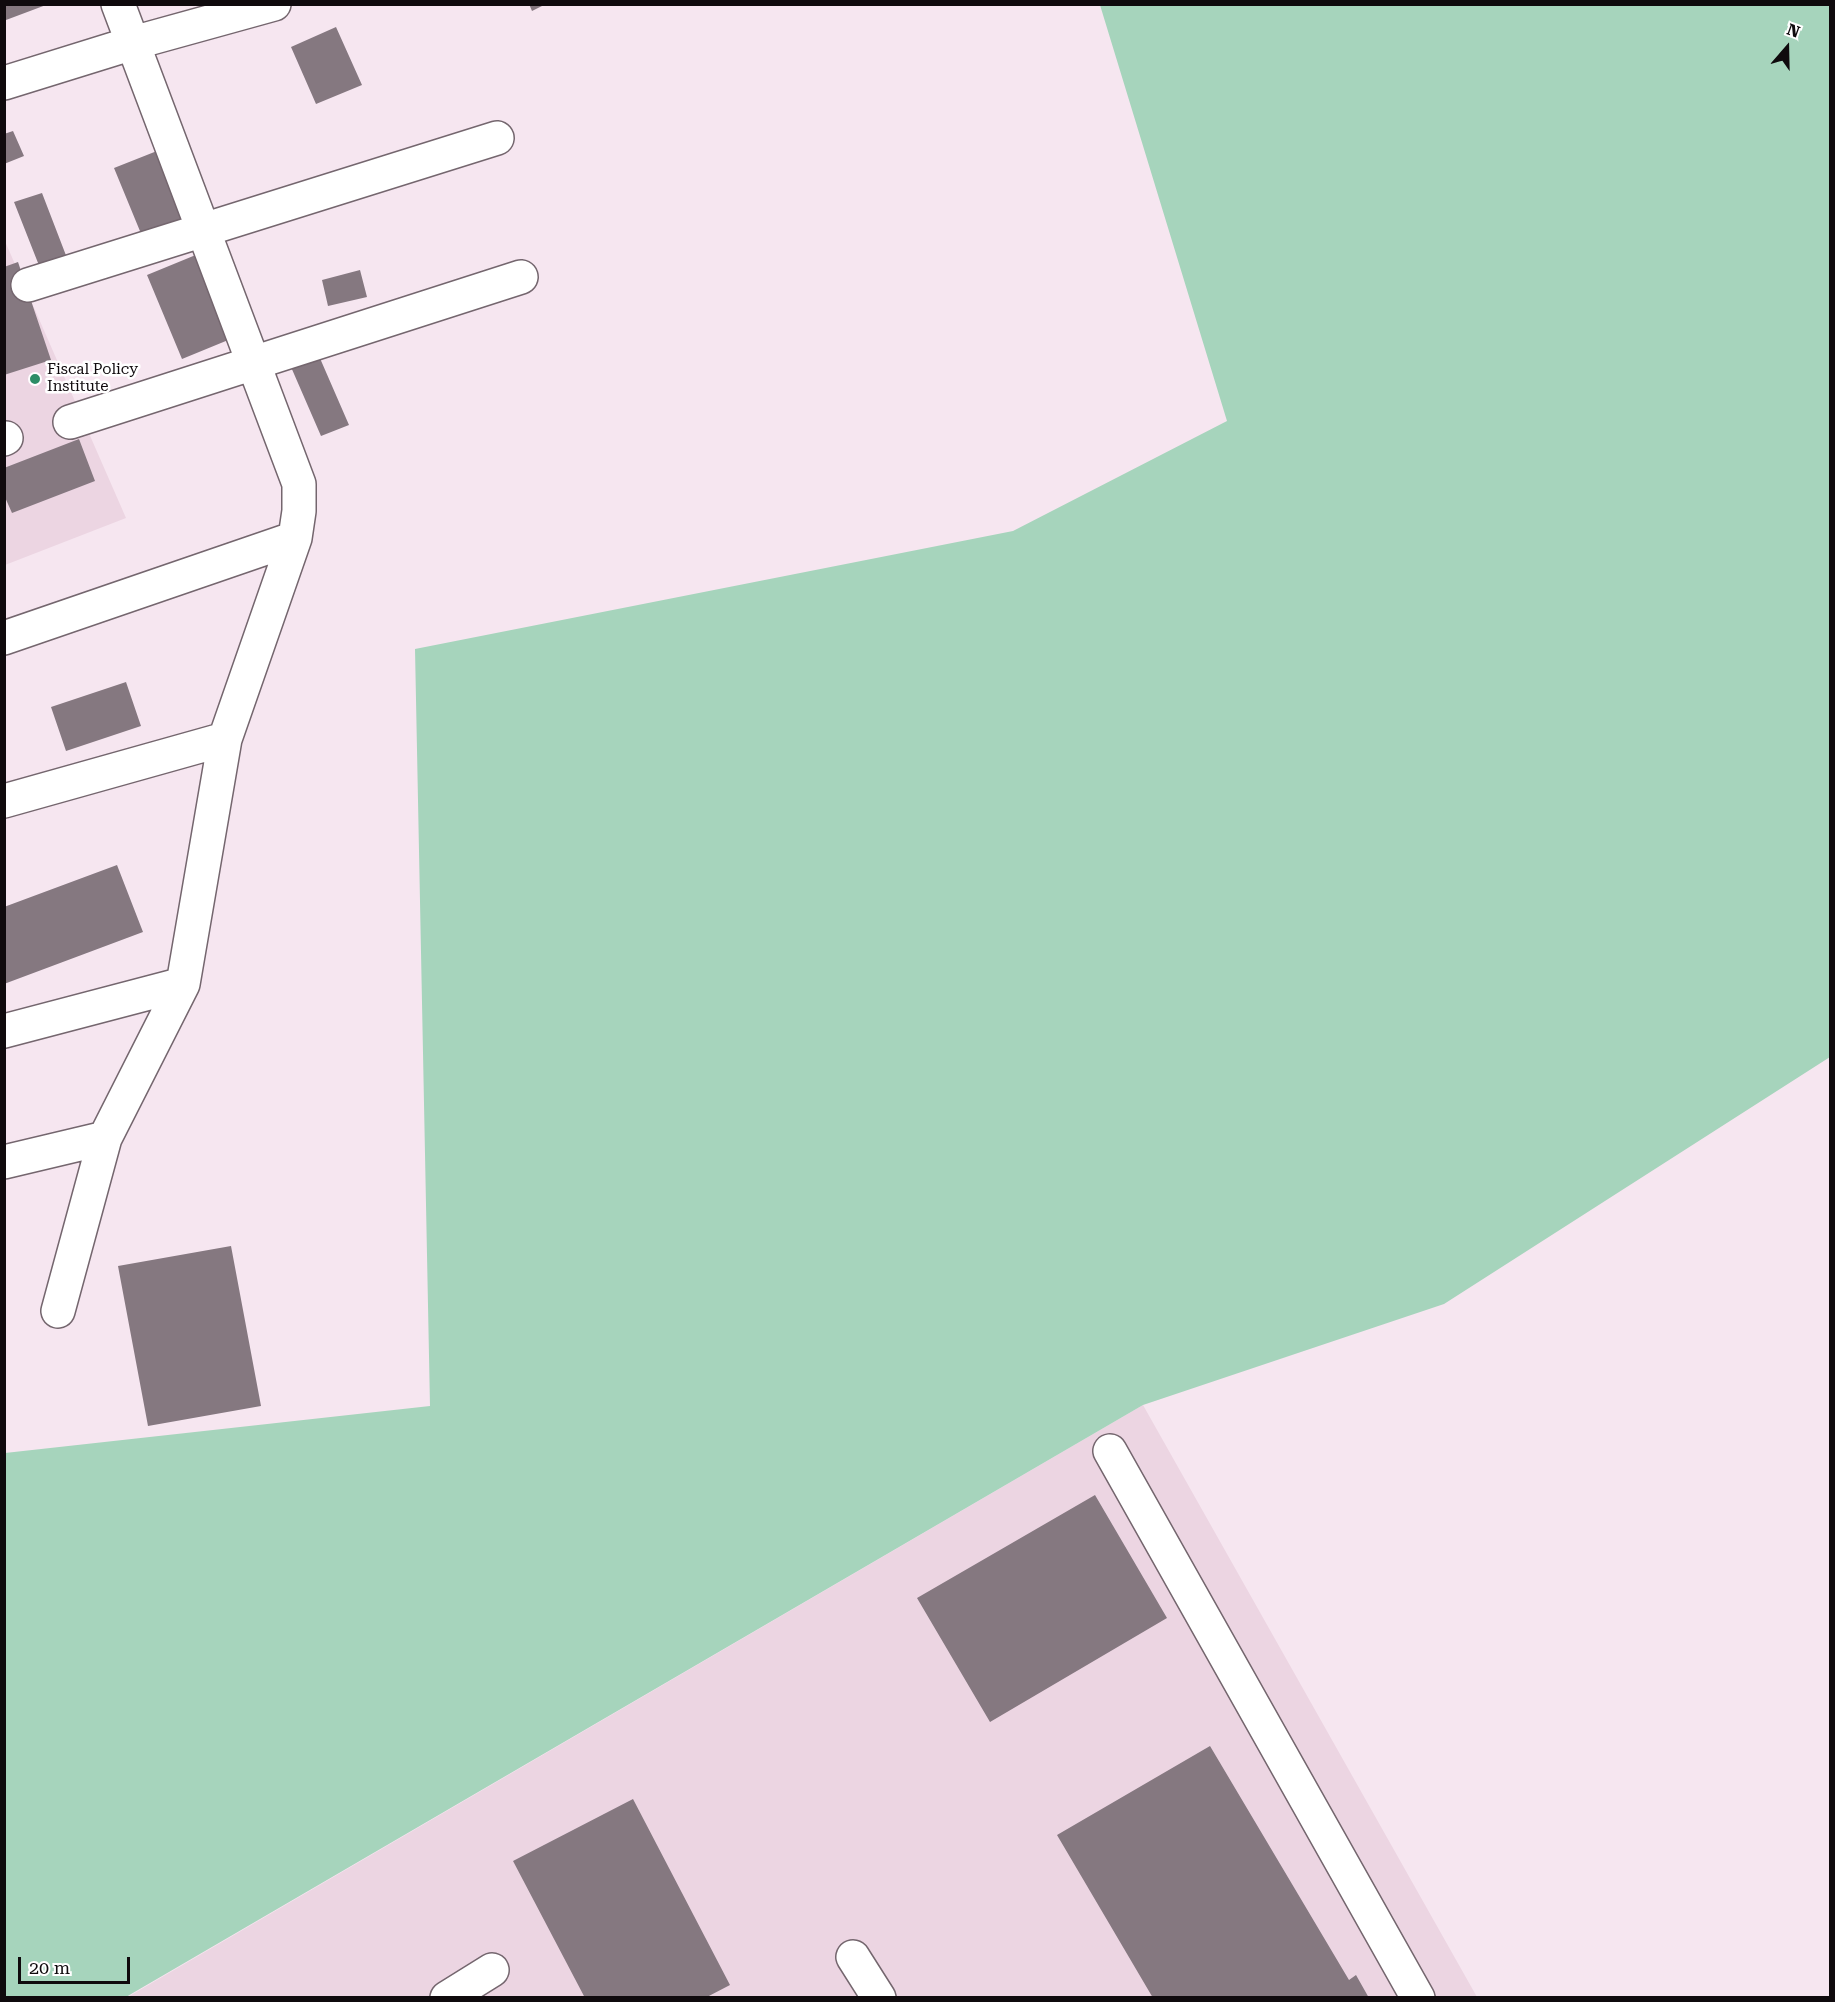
<!DOCTYPE html>
<html>
<head>
<meta charset="utf-8">
<style>
	body { margin:0 }
	#map { position:relative; width:1835px; height:2002px; overflow:hidden; background:#f6e6f0; font-family:"Roboto Serif",serif }
	canvas { display:block }
	.frame { position:absolute; inset:0; border:6px solid #0f0a0d; pointer-events:none }
	.north { position:absolute; left:1757px; top:18px; width:60px; height:60px; -webkit-text-stroke:4px #fff; paint-order:stroke; rotate:20deg; font-size:16px; font-weight:700; line-height:24px; text-align:center; color:#0f0a0d }
	.north::after { content:''; display:block; margin:auto; width:21px; height:27px; background:#0f0a0d; clip-path:polygon(50% 0,100% 100%,50% 72%,0 100%) }
	.scale { position:absolute; left:18px; top:1957px; width:112px; height:27px; box-sizing:border-box; border:3px solid #0f0a0d; border-top:0; padding-left:8px; font-size:18px; line-height:21px; white-space:nowrap; color:#0f0a0d; -webkit-text-stroke:4px #fff; paint-order:stroke }
</style>
</head>
<body>
<div id="map">
<canvas width="1835" height="2002"></canvas>
<div class="frame"></div>
<div class="north">N</div>
<div class="scale">20 m</div>
</div>
<script>
const ctx = document.querySelector('canvas').getContext('2d');
ctx.lineJoin = 'round';
function fillPath(path, color) { ctx.fillStyle = color; ctx.fill(path, 'evenodd'); }
const poly = rows => new Path2D(rows.map(r => 'M' + r).join(''));
function trace(path, color, width, dash) { ctx.strokeStyle = color; ctx.lineWidth = width; ctx.lineCap = dash ? 'butt' : 'round'; ctx.setLineDash(dash || []); ctx.stroke(path); }
function write(font, color, halo, rows, align = 'center') {
  ctx.font = font + ' "Roboto Serif",serif'; ctx.lineWidth = 5; ctx.setLineDash([]); ctx.textBaseline = 'middle'; ctx.strokeStyle = halo; ctx.fillStyle = color; for (const [text, x, y, turn = 0] of rows) {
    ctx.save(); ctx.translate(x, y); ctx.rotate((+turn || 0) * Math.PI / 180); ctx.textAlign = isNaN(turn) ? turn : align; if (halo) ctx.strokeText(text, 0, 0); ctx.fillText(text, 0, 0); ctx.restore();
  }
}
const built = poly([
	[4,239,126,518,5,565,4,565],
	[1143,1405,1477,1997,126,1998]
]);
const green = poly([
	[1100,5,1830,5,1830,1057,1444,1304,1143,1405,126,1997,5,1997,5,1453,430,1406,415,649,1013,531,1227,421]
]);
const building = poly([
	[4,4,46,4,46,5,6,20],
	[529,4,546,4,532,11],
	[336,27,362,85,316,104,291,47],
	[13,131,24,156,4,164,4,134],
	[162,149,190,218,142,236,114,168],
	[42,193,67,258,40,268,14,202],
	[203,252,238,336,182,359,147,275],
	[18,262,51,360,4,375,4,267],
	[360,270,367,297,328,306,322,280],
	[319,356,349,425,321,436,291,367],
	[79,439,95,481,12,513,4,495,4,468],
	[126,682,141,726,66,751,51,707],
	[117,865,143,932,4,984,4,907],
	[231,1246,261,1406,148,1426,118,1266],
	[1095,1495,1167,1618,990,1722,917,1598],
	[1210,1746,1349,1980,1356,1975,1369,1998,1153,1998,1057,1835],
	[633,1799,730,1985,705,1998,585,1998,513,1861]
]);
const minor = poly([
	[4,83,133,43,274,4],
	[28,285,497,138],
	[70,422,521,277],
	[4,439,6,438],
	[4,638,295,538],
	[4,801,225,739],
	[4,1031,183,984],
	[4,1162,105,1138],
	[58,1311,105,1138,183,984,225,739,295,538,299,511,299,484,118,4],
	[1110,1451,1418,1998],
	[853,1957,879,1998],
	[447,1998,492,1970]
]);
const markers = [
	[35,379,6,"#2c8d66"]
];
const poiNames = [
	["Fiscal Policy",47,370],
	["Institute",47,387]
];
fillPath(built, '#ecd5e2');
fillPath(green, '#a6d4bc');
fillPath(building, '#857880');
trace(minor, '#74666e', 36);
trace(minor, '#fff', 33);
for (const [x, y, r, color] of markers) { const dot = new Path2D(); dot.arc(x, y, r, 0, 2 * Math.PI); ctx.fillStyle = color; ctx.fill(dot); trace(dot, '#fff', 2); }
write('15px', '#0f0a0d', '#fff', poiNames, 'left');
</script>
</body>
</html>
